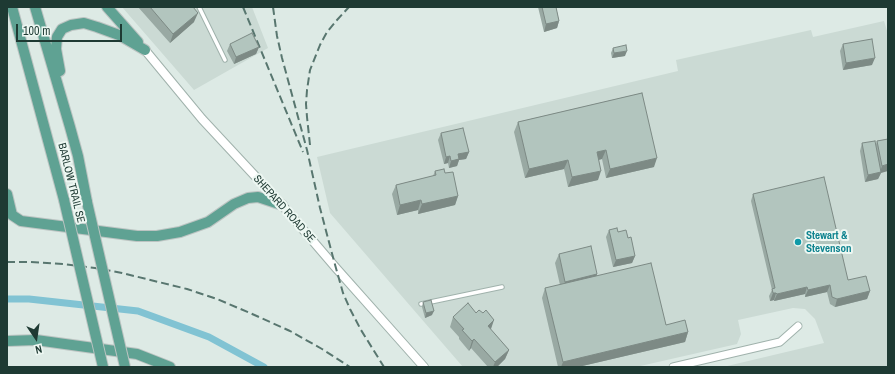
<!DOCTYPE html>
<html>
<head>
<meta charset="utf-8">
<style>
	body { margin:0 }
	#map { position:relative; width:895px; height:374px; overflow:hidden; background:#ddeae5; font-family:"Archivo Narrow",sans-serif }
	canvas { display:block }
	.frame { position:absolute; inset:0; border:8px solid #1e3a33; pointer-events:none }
	.north { position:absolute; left:16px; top:318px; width:40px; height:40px; -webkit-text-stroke:3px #edf7f2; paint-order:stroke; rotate:167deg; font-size:11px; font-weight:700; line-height:16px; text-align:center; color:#1e3a33 }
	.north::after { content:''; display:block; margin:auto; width:14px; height:18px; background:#1e3a33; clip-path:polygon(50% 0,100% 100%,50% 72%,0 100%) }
	.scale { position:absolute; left:16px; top:24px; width:106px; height:18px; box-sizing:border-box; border:2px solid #1e3a33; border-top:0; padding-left:5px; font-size:12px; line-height:14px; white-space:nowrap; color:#1e3a33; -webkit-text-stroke:3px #edf7f2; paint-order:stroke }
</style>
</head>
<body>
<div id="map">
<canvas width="895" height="374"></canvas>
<div class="frame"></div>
<div class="north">N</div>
<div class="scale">100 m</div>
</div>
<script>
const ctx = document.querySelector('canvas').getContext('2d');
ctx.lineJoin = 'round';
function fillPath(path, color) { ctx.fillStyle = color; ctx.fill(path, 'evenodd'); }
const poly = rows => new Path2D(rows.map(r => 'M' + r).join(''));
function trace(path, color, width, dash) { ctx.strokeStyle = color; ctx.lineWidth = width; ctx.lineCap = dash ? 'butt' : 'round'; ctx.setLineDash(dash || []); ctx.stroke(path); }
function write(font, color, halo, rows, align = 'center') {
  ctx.font = font + ' "Archivo Narrow",sans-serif'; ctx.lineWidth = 4; ctx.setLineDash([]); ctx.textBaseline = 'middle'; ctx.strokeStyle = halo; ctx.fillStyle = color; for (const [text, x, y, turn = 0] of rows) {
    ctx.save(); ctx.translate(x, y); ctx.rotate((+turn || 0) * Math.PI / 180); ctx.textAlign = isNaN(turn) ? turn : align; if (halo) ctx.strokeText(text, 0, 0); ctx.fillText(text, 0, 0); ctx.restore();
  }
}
const built = poly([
	[122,7,252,7,268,48,194,90],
	[884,21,888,34,888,367,723,367,824,343,815,319,805,309,793,308,738,320,741,334,737,344,636,367,463,367,330,213,317,157,678,71,676,60,811,30,813,37]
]);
const canal = poly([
	[7,299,29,299,138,311,209,337,264,367]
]);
const service = poly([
	[199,7,225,60],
	[421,304,502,287]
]);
const minor = poly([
	[673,367,780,342,798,326]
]);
const tertiary = poly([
	[145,50,202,119,282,205,336,268,424,367]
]);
const primary = poly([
	[12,7,64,200],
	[35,7,70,127,78,156,87,202],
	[107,7,138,42],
	[60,71,56,49,57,37,62,29,71,25,84,23,97,27,119,35,145,50],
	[7,194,12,215,21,221,137,236,157,236,180,232,208,222,234,204,248,198,258,197,282,205],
	[7,341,36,340,137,354,170,367]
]);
const rail = poly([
	[243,7,303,152],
	[273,7,277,36,282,58,307,150,320,208,334,261,343,293,350,309,361,330,384,367],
	[310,145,307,117,306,104,307,90,310,70,320,45,327,32,337,20,349,7],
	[7,262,29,262,63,264,95,268,122,273,187,289,217,299,250,313,290,331,322,349,350,367]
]);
const primaryBridge = poly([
	[64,200,103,367],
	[87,202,125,367]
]);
const wall = poly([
	[138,7,193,7,194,22,170,43],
	[538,7,556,7,559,21,557,28,544,32],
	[230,44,259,47,256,54,234,64,227,51],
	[843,44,872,65,843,70,840,51],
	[613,48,625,56,612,58,611,53],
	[642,93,654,167,606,178,602,159,599,160,598,180,568,187,564,169,525,178,514,132,518,122],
	[441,133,469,152,466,159,459,160,457,166,449,168,448,163,444,164,438,140],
	[888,139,881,173,878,179,865,182,860,151,862,143,876,144,877,141],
	[435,171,445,173,458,196,455,205,418,214,418,210,397,215,392,194,396,185,433,176],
	[753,194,848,280,870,291,867,299,835,307,830,304,827,292,805,297,805,294,774,301,774,300,770,301,769,296,772,290,751,201],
	[609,230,618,232,628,238,635,256,632,263,613,267,606,237],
	[559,254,597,274,597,276,666,325,688,332,685,342,578,367,558,367,542,298,545,288,560,285,555,263],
	[423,302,432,315,425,318,422,307],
	[453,317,491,330,509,350,505,359,497,367,488,367,471,348,469,351,459,339,459,337,450,327]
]);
const shadedWall = poly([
	[198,13,194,22,170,43,173,34],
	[559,21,557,28,544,32,546,24],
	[259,47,256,54,234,64,236,57],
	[627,51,625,56,612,58,614,53],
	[875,58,872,65,843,70,846,63],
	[606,150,602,159,593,161,597,152],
	[469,152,466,159,459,160,457,166,449,168,451,161,458,154],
	[450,156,448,163,444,164,446,157],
	[657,158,654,167,606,178,610,169],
	[568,160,564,169,525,178,529,169],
	[888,164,888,171,881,173,878,179,865,182,868,175,880,172,882,166],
	[601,171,598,180,568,187,572,177],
	[458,196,455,205,418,214,422,204],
	[421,200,418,210,397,215,400,205],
	[635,256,632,263,613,267,616,260],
	[597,274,594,284,562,291,565,282],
	[830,285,827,292,805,297,808,290],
	[807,287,805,294,774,301,777,294],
	[870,291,867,299,835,307,837,299],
	[773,293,776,293,774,300,770,301],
	[434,311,432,315,425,318,426,313],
	[494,320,491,329,484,336,488,326],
	[688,332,685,342,578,367,561,367,563,362],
	[474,339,471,348,469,351,472,341],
	[509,350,505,359,497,367,493,367,495,362]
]);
const building = poly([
	[150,7,193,7,198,13,173,34,150,7],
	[542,7,556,7,559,21,546,24,542,7],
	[252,33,259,47,236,57,230,44,252,33],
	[872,39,875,58,846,63,843,44,872,39],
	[626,45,627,51,614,53,613,48,626,45],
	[642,93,657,158,610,169,606,150,597,152,601,171,572,177,568,160,529,169,518,122,642,93],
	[463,128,469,152,458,154,459,159,451,161,450,156,446,157,441,133,463,128],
	[888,139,888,164,882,166,877,141,888,139],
	[875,141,881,172,868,175,862,143,875,141],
	[444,169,445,173,453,172,458,196,422,204,421,200,400,205,396,185,436,175,435,171,444,169],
	[824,177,848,280,866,276,870,291,837,299,832,297,830,285,808,290,807,287,777,294,776,293,773,293,772,289,775,288,753,194,824,177],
	[617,228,618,232,626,230,628,238,631,237,635,256,616,260,609,230,617,228],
	[591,246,597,274,565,282,559,254,591,246],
	[651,263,666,325,685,320,688,332,563,362,545,288,651,263],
	[431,300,434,311,426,313,423,302,431,300],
	[468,303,476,313,479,310,483,313,486,310,494,320,488,326,509,350,495,362,474,339,472,341,462,330,464,329,453,317,468,303]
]);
const markers = [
	[798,242,4,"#0f9aa8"]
];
const streetNames = [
	["BARLOW TRAIL SE",71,183,76],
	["SHEPARD ROAD SE",284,209,48]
];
const cultureNames = [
	["Stewart &",806,236],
	["Stevenson",806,249]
];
fillPath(built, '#cbdad4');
trace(canal, '#81c3d3', 7);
trace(service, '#a0b2ac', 5.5);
trace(minor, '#a0b2ac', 9);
trace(tertiary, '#a0b2ac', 10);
trace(primary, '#bcc4c2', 12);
trace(service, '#fff', 3.5);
trace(minor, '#fff', 7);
trace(tertiary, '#fff', 8);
trace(primary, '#5fa293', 10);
trace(rail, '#58766f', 2, [8, 4]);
trace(primaryBridge, '#bcc4c2', 12, []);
trace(primaryBridge, '#5fa293', 10);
fillPath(wall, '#99a9a3');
fillPath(shadedWall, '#7d8a85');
fillPath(building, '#b2c5be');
trace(building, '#7d8a85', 1);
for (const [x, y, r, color] of markers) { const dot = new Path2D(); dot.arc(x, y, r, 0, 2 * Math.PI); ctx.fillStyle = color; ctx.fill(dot); trace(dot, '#edf7f2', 1.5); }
write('11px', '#1e3a33', '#edf7f2', streetNames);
write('bold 11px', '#0d838f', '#edf7f2', cultureNames, 'left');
</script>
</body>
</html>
